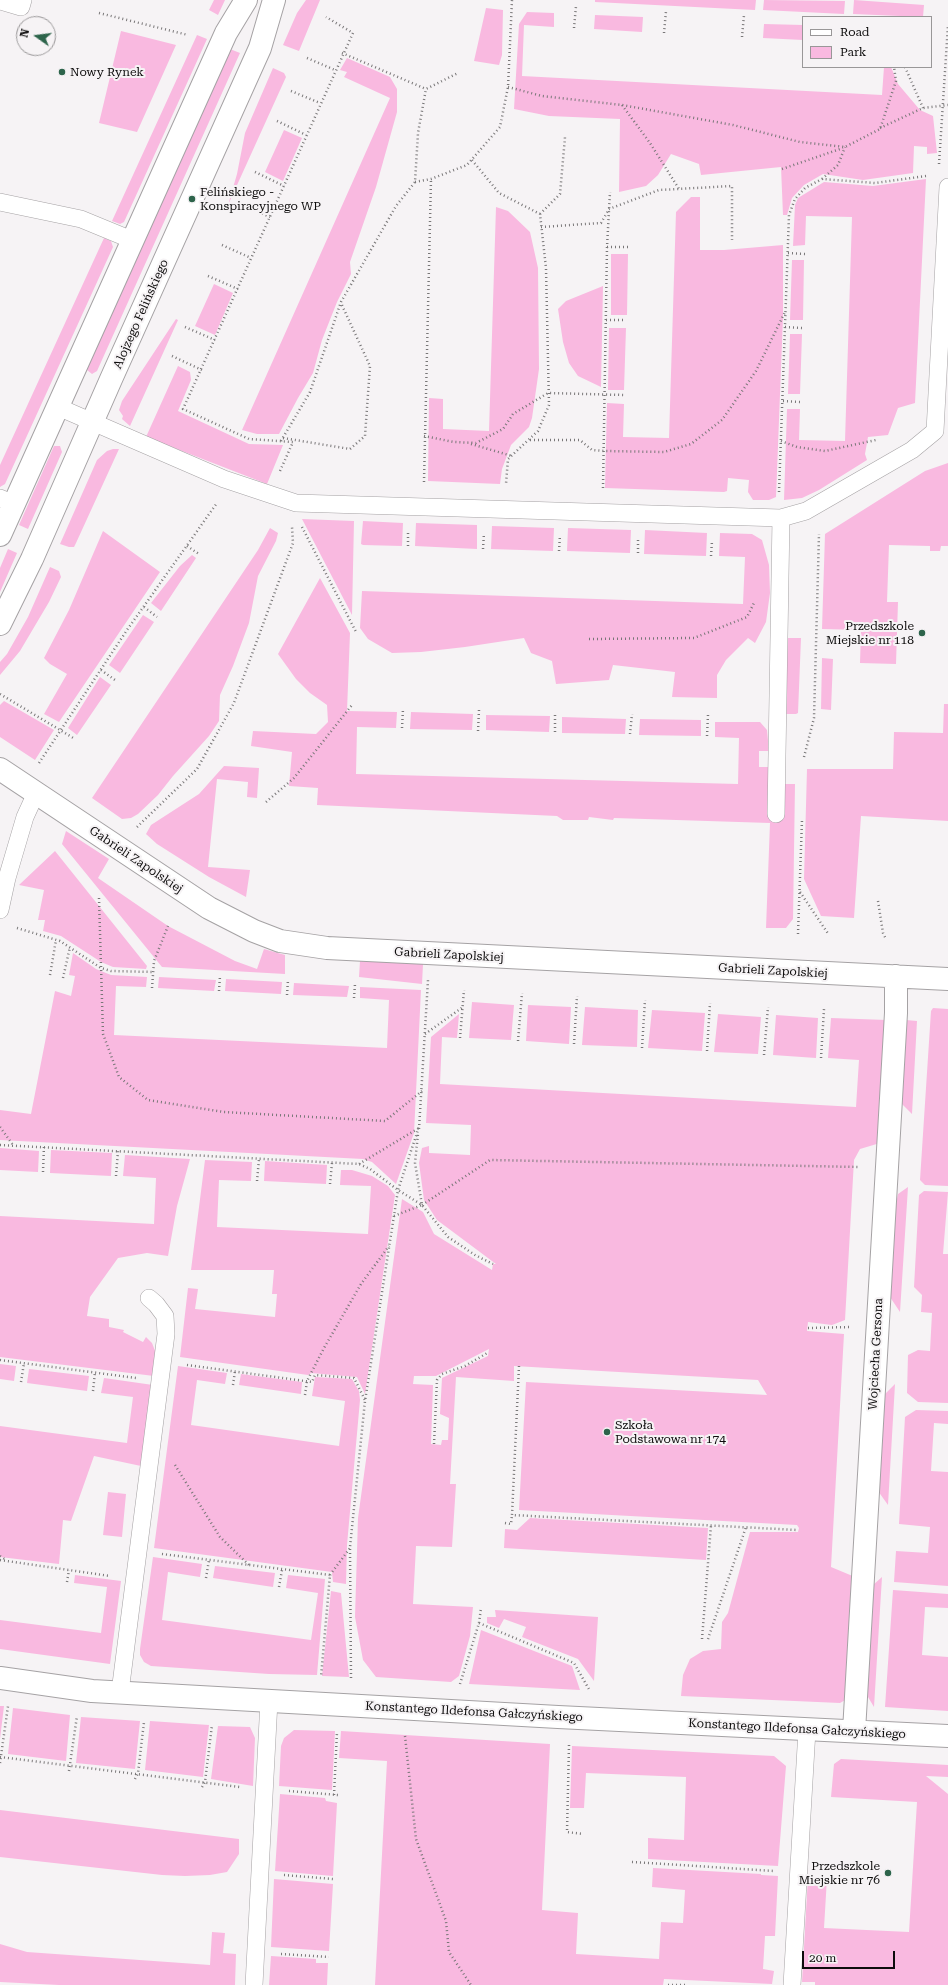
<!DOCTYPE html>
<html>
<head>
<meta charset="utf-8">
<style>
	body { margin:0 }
	#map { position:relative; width:948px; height:1985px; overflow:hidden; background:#f6f3f5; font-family:"Roboto Serif",serif }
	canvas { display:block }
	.legend { position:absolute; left:802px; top:16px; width:130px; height:52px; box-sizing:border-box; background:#f6f3f5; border:1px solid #999798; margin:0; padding:5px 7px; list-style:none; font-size:12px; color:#0d0c0c }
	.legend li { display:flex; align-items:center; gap:8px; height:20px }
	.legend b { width:20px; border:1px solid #999798 }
	.north { position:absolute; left:16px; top:16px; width:40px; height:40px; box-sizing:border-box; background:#f6f3f5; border:1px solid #999798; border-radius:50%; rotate:284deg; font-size:11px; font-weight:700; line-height:16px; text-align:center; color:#0d0c0c }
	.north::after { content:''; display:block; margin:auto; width:14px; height:18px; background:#2d644b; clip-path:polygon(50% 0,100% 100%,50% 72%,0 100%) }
	.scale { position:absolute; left:802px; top:1951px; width:93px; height:18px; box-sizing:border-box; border:2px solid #0d0c0c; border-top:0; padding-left:5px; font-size:12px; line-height:14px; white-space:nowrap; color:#0d0c0c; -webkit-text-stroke:3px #f6f3f5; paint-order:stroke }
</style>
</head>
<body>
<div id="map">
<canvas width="948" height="1985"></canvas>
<ul class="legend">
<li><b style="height:5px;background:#fff"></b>Road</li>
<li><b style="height:11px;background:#f9b9e0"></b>Park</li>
</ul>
<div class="north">N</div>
<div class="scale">20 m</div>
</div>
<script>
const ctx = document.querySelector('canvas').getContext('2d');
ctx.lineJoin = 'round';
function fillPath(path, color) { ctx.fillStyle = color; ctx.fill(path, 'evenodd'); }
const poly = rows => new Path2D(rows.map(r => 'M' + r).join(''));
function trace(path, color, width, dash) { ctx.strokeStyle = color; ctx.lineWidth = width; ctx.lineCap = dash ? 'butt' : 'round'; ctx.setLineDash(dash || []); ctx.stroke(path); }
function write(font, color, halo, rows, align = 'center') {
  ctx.font = font + ' "Roboto Serif",serif'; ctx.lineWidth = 4; ctx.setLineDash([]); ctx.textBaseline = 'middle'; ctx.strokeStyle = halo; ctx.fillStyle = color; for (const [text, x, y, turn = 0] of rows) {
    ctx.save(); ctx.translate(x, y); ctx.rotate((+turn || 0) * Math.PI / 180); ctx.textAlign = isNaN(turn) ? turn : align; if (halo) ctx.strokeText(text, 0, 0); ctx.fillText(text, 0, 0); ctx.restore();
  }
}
const green = poly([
	[214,0,225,0,218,15,209,10],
	[306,0,320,0,299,51,283,45,297,13],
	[595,0,756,0,755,10,595,2],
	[764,0,845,1,844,14,763,10],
	[854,0,924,5,923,17,853,14],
	[486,8,503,10,502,55,499,65,474,61],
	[527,12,554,13,554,27,524,25,522,76,882,95,884,67,891,67,898,84,920,110,933,116,937,153,927,154,927,147,914,146,913,173,863,180,823,174,804,185,792,198,787,215,783,215,781,167,701,175,699,164,671,154,658,175,646,186,619,192,620,119,549,116,514,109,519,24],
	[595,15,643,17,642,32,594,29],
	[764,24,803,25,803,40,763,38],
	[121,31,176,45,137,132,99,123],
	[197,35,207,39,124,222,120,224,112,221],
	[230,49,240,53,97,371,92,374,87,370,88,366],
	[347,58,390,77,397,89,397,112,376,187,350,262,351,274,337,302,322,340,313,373,298,398,279,434,257,434,242,430,390,98,344,77,347,72,340,70],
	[273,68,284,73,286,77,228,205,237,174,245,133],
	[284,130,302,138,283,181,265,172],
	[926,179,915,403,898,408,888,435,868,437,865,454,867,460,819,490,802,498,784,500,787,409,800,409,799,440,845,441,852,217,806,216,805,245,793,246,795,205,798,198,824,182,873,186],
	[691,197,700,197,700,250,724,250,783,245,783,317,776,497,769,500,753,500,748,492,749,480,728,478,727,491,724,492,605,488,607,403,624,404,623,437,669,438,676,212],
	[496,207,508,211,530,232,538,268,539,369,532,418,529,427,511,445,502,469,500,484,428,481,429,398,443,399,443,429,489,431],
	[104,238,111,241,113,247,5,484,0,487,0,465],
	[611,254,628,254,627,315,611,315],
	[792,260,804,260,803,320,790,320],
	[214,284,233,293,215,335,195,326],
	[603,286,601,387,578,376,569,363,563,342,558,309,566,301],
	[176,319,178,320,130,426,122,419,123,416,119,410,122,401],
	[609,328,626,328,624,390,608,390],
	[790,334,802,334,800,394,788,394],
	[178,366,190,372,191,380,178,411,249,444,283,445,267,484,146,437],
	[54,446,60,446,62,452,28,529,19,525],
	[113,449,119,449,76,543,74,547,69,547,60,544,97,460,107,451],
	[948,463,948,546,941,546,940,551,930,551,930,546,889,545,887,602,898,602,896,664,860,663,861,630,822,629,825,534,925,471],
	[302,519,354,521,352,615],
	[363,521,403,523,402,546,363,545,361,544],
	[416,523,477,525,477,549,415,546],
	[492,526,554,528,553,551,491,549],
	[270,528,278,533,276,541,258,576,249,623,233,666,220,695,219,721,209,736,173,776,158,795,138,814,131,818,122,819,92,798,258,550],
	[568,528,631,530,630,553,567,551],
	[645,530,707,533,706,556,644,554],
	[103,531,160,572,59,722,44,714,67,674,50,664,44,658,69,610],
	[720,533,752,534,762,540,769,565,770,593,766,622,755,643,748,638,726,660,717,675,717,698,672,697,675,672,613,665,609,680,556,684,552,661,531,653,524,638,465,647,421,652,392,653,368,639,360,628,362,591,743,604,745,557,719,556],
	[8,549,17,553,0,592,0,568],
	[192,555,196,558,161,611,151,603,180,566],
	[50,567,59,571,61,577,49,602,20,651,0,675,0,662,7,654,28,617],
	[320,578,350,633,347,711,397,712,396,728,357,727,356,774,738,784,739,738,715,737,715,722,760,722,767,730,769,751,759,751,759,767,768,767,770,820,784,819,785,784,795,784,793,919,786,928,766,928,770,823,614,818,613,820,589,817,588,820,563,820,557,816,317,805,318,788,289,786,292,752,251,746,253,731,316,734,328,722,327,705,310,693,296,679,278,654],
	[143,615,154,622,120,673,109,665],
	[786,638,801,638,798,713,796,714,784,714],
	[822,658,833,659,831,710,821,709],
	[100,677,111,685,77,735,68,728],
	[4,701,54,730,35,760,0,737,0,705],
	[944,704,948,704,948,821,861,816,854,918,821,916,804,879,807,769,893,769,894,732,943,733],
	[411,712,473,714,472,730,410,729],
	[486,715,550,716,549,732,486,730],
	[562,717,626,719,625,734,562,733],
	[640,719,701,720,701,736,639,735],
	[224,766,259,768,257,798,247,797,248,782,217,779,208,867,250,870,246,897,209,877,157,844,146,834,151,825,199,794],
	[66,831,109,859,98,878,168,926,235,961,257,969,264,949,285,955,285,974,162,967,62,844],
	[55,851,147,966,146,969,113,967,101,962,61,936,43,931,45,920,38,920,44,890,19,885],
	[73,953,96,969,111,975,147,977,146,987,116,986,114,1035,387,1048,389,1000,360,998,360,987,421,990,414,1133,396,1184,372,1162,363,1159,0,1140,0,1110,31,1114,55,991,71,996,75,976,69,975],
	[360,961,423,964,422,984,359,977],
	[159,977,216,980,214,991,158,988],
	[226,979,282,982,281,994,225,991],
	[294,983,349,986,347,997,293,995],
	[472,1002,514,1005,511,1040,469,1038],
	[528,1005,571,1007,569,1044,526,1041],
	[585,1007,638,1010,637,1047,582,1045],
	[933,1008,948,1009,948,1186,925,1185,920,1180,931,1011],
	[652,1010,705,1013,702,1051,648,1048],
	[459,1014,457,1038,442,1037,440,1084,856,1107,859,1060,828,1058,831,1018,887,1020,880,1143,860,1149,854,1160,845,1320,832,1325,808,1322,807,1331,844,1334,831,1567,855,1577,847,1699,840,1703,681,1696,683,1675,690,1659,703,1651,721,1649,722,1622,728,1613,750,1532,798,1532,799,1528,797,1525,519,1510,526,1382,767,1395,758,1380,514,1366,514,1381,456,1377,450,1484,456,1484,452,1547,416,1546,413,1604,473,1607,470,1636,459,1676,451,1682,376,1677,363,1660,355,1617,358,1518,402,1199,423,1212,434,1234,492,1270,493,1264,496,1264,437,1220,424,1200,419,1163,422,1148,429,1146,429,1153,470,1155,471,1125,426,1123,431,1037],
	[489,1349,488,1356,442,1378,440,1414,449,1418,448,1440,442,1440,441,1445,431,1444,433,1385,413,1384,414,1376,436,1376],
	[718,1014,761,1017,758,1054,714,1052],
	[776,1015,818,1018,816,1058,773,1055],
	[906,1020,917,1021,912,1114,902,1104],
	[0,1148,39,1151,38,1172,0,1170],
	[51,1150,112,1153,111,1176,50,1173],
	[125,1155,190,1159,177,1206,168,1256,147,1253,118,1258,90,1297,87,1316,109,1319,109,1327,124,1330,123,1332,143,1342,146,1337,152,1343,157,1356,154,1376,0,1357,0,1216,154,1224,156,1178,123,1176],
	[205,1160,252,1162,251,1181,219,1180,217,1227,368,1234,371,1186,340,1185,341,1170,352,1170,372,1176,388,1186,395,1195,365,1394,357,1377,311,1373,308,1375,180,1357,188,1288,198,1289,195,1309,275,1317,277,1294,272,1294,274,1270,191,1270],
	[265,1161,327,1165,326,1184,264,1181],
	[908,1187,900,1312,890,1297,895,1208,898,1194],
	[924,1191,948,1192,943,1254,948,1254,948,1403,918,1402,907,1393,908,1355,918,1350,930,1351,932,1313,921,1312,922,1295,914,1287,919,1195],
	[0,1364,16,1366,14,1381,0,1379],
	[178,1366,227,1373,225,1384,197,1380,191,1425,339,1446,345,1401,312,1396,315,1377,352,1379,359,1391,360,1400,347,1545,346,1584,333,1582,332,1572,154,1548],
	[29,1369,89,1376,87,1391,27,1383],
	[241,1374,302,1382,301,1394,239,1385],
	[104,1378,153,1385,141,1466,94,1456,71,1521,63,1520,59,1564,0,1557,0,1426,127,1443,133,1397,101,1393],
	[895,1384,888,1505,878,1491,885,1394],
	[916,1410,948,1411,948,1424,934,1423,931,1471,948,1472,948,1586,894,1582,896,1551,928,1553,930,1527,899,1524,905,1417],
	[108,1492,126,1494,122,1537,103,1535],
	[530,1518,708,1528,706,1560,504,1548,505,1529,517,1530],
	[153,1557,202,1564,200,1577,168,1572,162,1620,311,1640,318,1593,286,1588,288,1575,325,1579,317,1675,269,1674,151,1666,144,1662,140,1655,140,1649],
	[215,1566,275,1573,273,1587,213,1578],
	[75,1575,121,1581,110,1664,0,1649,0,1620,101,1633,107,1587,74,1583],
	[882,1577,874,1707,865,1692,873,1585],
	[893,1590,948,1594,948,1608,925,1607,922,1655,948,1657,948,1711,885,1707],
	[331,1591,341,1593,349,1677,322,1676],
	[495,1610,598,1617,594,1681,578,1659,522,1637,526,1627,504,1619,499,1628,487,1623,487,1617,496,1617],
	[481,1630,572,1666,580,1690,469,1684],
	[0,1706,4,1706,0,1739],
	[13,1708,70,1715,66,1761,8,1754],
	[81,1717,140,1721,135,1769,76,1763],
	[150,1721,209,1725,203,1777,145,1770],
	[218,1726,250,1727,255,1738,253,1786,211,1779],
	[294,1730,335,1731,332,1790,279,1786,281,1746,284,1738],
	[341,1731,550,1744,542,1910,578,1913,576,1954,659,1959,661,1922,683,1923,685,1890,652,1887,653,1868,761,1874,761,1875,778,1876,775,1936,765,1936,763,1969,774,1971,772,1984,664,1979,663,1985,375,1985,387,1761,339,1758],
	[572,1746,774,1756,786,1766,778,1866,648,1859,648,1838,684,1840,686,1777,586,1773,584,1808,570,1808],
	[841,1759,948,1765,948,1777,926,1776,948,1794,948,1985,815,1985,815,1982,802,1982,808,1877,827,1878,824,1928,909,1932,917,1802,831,1797,834,1764],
	[280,1794,325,1798,326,1801,337,1803,333,1876,275,1871],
	[0,1810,239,1839,239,1854,227,1872,210,1875,185,1876,162,1875,0,1857],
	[274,1879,333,1884,329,1951,271,1947],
	[212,1932,225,1933,223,1953,236,1954,235,1985,59,1985,0,1982,0,1944,27,1952,210,1965],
	[271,1956,316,1959,316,1963,328,1963,327,1985,269,1985]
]);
const path = poly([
	[99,13,188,35],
	[574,28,576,6],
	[664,33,666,11],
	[742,37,744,15],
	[342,53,426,89],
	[307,58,335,70],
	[905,67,923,108],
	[508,87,542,96,622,105,733,125,800,142,845,147,880,129,896,81,894,67],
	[291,91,320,103],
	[622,105,650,143,679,189],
	[277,121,306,135],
	[880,128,923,108,948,105],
	[472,160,499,193,540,214,546,268,549,405,538,431,508,459,506,484],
	[939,164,948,25],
	[782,169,843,148],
	[255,172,284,186],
	[822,179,838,165,845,147],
	[415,182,431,179,467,165,500,127,508,87,512,0],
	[240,204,270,217],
	[540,214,560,194,565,137],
	[541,227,601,223,609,209,659,190,732,186,732,240],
	[222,245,251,258],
	[607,247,629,247],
	[788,253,805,254],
	[208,276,238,289],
	[606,320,626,320],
	[185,327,215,340],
	[785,327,802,328],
	[172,356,202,370],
	[783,401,800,402],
	[424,436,454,442,476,443,503,429,513,414,548,393,624,395],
	[283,438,350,449,365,436,370,366,341,303],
	[530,440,580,440,592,450,604,451,664,452,691,444,722,420,756,371,785,312],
	[281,441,310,392,341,302,396,206,415,182,418,133,426,89,458,73],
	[781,441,797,447,825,451,876,440],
	[471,444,512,456],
	[280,471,293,442,249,439,183,409,353,33,326,17],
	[424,482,431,179],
	[603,488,607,247,610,192],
	[779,492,789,215,795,199,805,188,822,179,875,183,926,176],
	[302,527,356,632],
	[187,546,199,554],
	[408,546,408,530],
	[483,549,484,533],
	[559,551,560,535],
	[638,553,638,538],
	[711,556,712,541],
	[144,607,157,617],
	[589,639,694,638,747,617,754,603],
	[101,670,115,680],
	[0,694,75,739],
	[402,728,403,709],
	[478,731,479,710],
	[555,732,555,712],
	[630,734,632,714],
	[707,736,708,715],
	[804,757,814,718,819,534],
	[39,763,127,630,217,503],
	[266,802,294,778,352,705],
	[137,827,197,769,234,703,293,543,292,527],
	[800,892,829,935],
	[99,898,103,1034,119,1077,148,1100,224,1112,385,1121,422,1091],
	[878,901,883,933,886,939],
	[17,928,60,941,101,968,111,971,154,972],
	[798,934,802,820],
	[50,975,56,940],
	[63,978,70,947],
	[152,988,154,961,168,926],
	[219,991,220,976],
	[287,995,288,980],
	[354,998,355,984],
	[425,1034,463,1007],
	[460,1038,464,990],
	[518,1041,522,993],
	[574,1044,577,996],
	[642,1048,645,1000],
	[707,1051,710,1003],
	[764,1055,768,1007],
	[821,1058,824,1009],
	[0,1127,13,1145],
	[419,1129,428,980],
	[0,1145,359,1164,370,1169,398,1190,422,1205,448,1237,475,1255,493,1264],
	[359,1164,419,1128],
	[43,1172,44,1146],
	[116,1176,118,1151],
	[257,1181,259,1159],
	[330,1184,332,1163],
	[422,1205,490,1160,860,1167],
	[394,1216,422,1205,415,1163,418,1134],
	[808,1328,851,1327],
	[0,1360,136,1378],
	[187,1365,312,1382,315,1375,354,1378,365,1400],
	[519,1366,512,1515,797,1530],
	[21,1382,24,1363],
	[233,1385,235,1371],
	[93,1391,95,1372],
	[305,1395,307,1381,324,1348,361,1284,389,1246],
	[434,1444,437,1380,442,1374,465,1366,489,1352],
	[175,1465,220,1537,249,1565],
	[505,1523,511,1524,512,1515],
	[162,1554,330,1575,321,1677],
	[0,1556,6,1560],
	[0,1560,110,1576],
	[330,1575,350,1548],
	[206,1578,209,1560],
	[67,1582,69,1570],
	[279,1587,282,1570],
	[479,1623,574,1663,590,1691],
	[702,1639,711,1525],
	[708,1639,746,1527],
	[351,1678,350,1547,365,1401,398,1190,419,1127],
	[460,1684,479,1623,481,1608],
	[405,1736,416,1839,446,1921,449,1952,471,1985],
	[569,1745,567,1832,583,1834],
	[0,1757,240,1787],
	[0,1763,8,1706],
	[69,1771,77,1716],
	[135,1779,138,1773,144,1722],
	[202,1787,205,1782,212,1725],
	[289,1791,338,1795],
	[334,1795,337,1732],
	[632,1862,774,1871],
	[284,1875,333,1879],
	[281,1954,329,1957],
	[668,1985,685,1985]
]);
const lane = poly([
	[0,1,21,7,23,0],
	[0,202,81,219,132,240],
	[58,407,224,479,296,503,781,518],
	[0,498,14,504],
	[776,814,781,518,806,511,912,450,935,431,948,187],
	[0,910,7,878,25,817,36,793],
	[120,1692,166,1334,165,1316,156,1304,149,1298],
	[254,1985,269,1701],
	[792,1985,807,1730]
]);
const street = poly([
	[0,769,209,908,254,931,280,941,327,948,948,979],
	[0,1678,92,1691,558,1717,948,1736],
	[854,1731,896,1013,896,976]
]);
const secondary = poly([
	[0,535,226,33,246,0],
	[0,624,32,559,112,377,260,48,274,0]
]);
const markers = [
	[62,72,4,"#2d644b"],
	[192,199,4,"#2d644b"],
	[922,633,4,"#2d644b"],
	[607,1432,4,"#2d644b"],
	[888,1873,4,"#2d644b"]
];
const poiNames = [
	["Nowy Rynek",70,72],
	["Felińskiego -",200,192],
	["Konspiracyjnego WP",200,206],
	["Przedszkole",914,626,"right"],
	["Miejskie nr 118",914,640,"right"],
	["Szkoła",615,1425],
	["Podstawowa nr 174",615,1439],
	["Przedszkole",880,1866,"right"],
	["Miejskie nr 76",880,1880,"right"]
];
const streetNames = [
	["Alojzego Felińskiego",141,314,-66],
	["Gabrieli Zapolskiej",136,860,34],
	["Gabrieli Zapolskiej",449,955,3],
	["Gabrieli Zapolskiej",773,971,3],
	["Wojciecha Gersona",876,1354,-87],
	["Konstantego Ildefonsa Gałczyńskiego",474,1712,3],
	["Konstantego Ildefonsa Gałczyńskiego",797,1729,3]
];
fillPath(green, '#f9b9e0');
trace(lane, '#a5a2a4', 18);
trace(street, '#a5a2a4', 24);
trace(secondary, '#a5a2a4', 24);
trace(path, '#797778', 2.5, [1, 3]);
trace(lane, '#fff', 17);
trace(street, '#fff', 22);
trace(secondary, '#fff', 22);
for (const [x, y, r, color] of markers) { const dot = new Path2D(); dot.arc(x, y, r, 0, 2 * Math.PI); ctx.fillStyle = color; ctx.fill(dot); trace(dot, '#f6f3f5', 1.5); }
write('12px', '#0d0c0c', '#f6f3f5', poiNames, 'left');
write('12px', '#0d0c0c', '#f6f3f5', streetNames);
</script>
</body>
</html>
